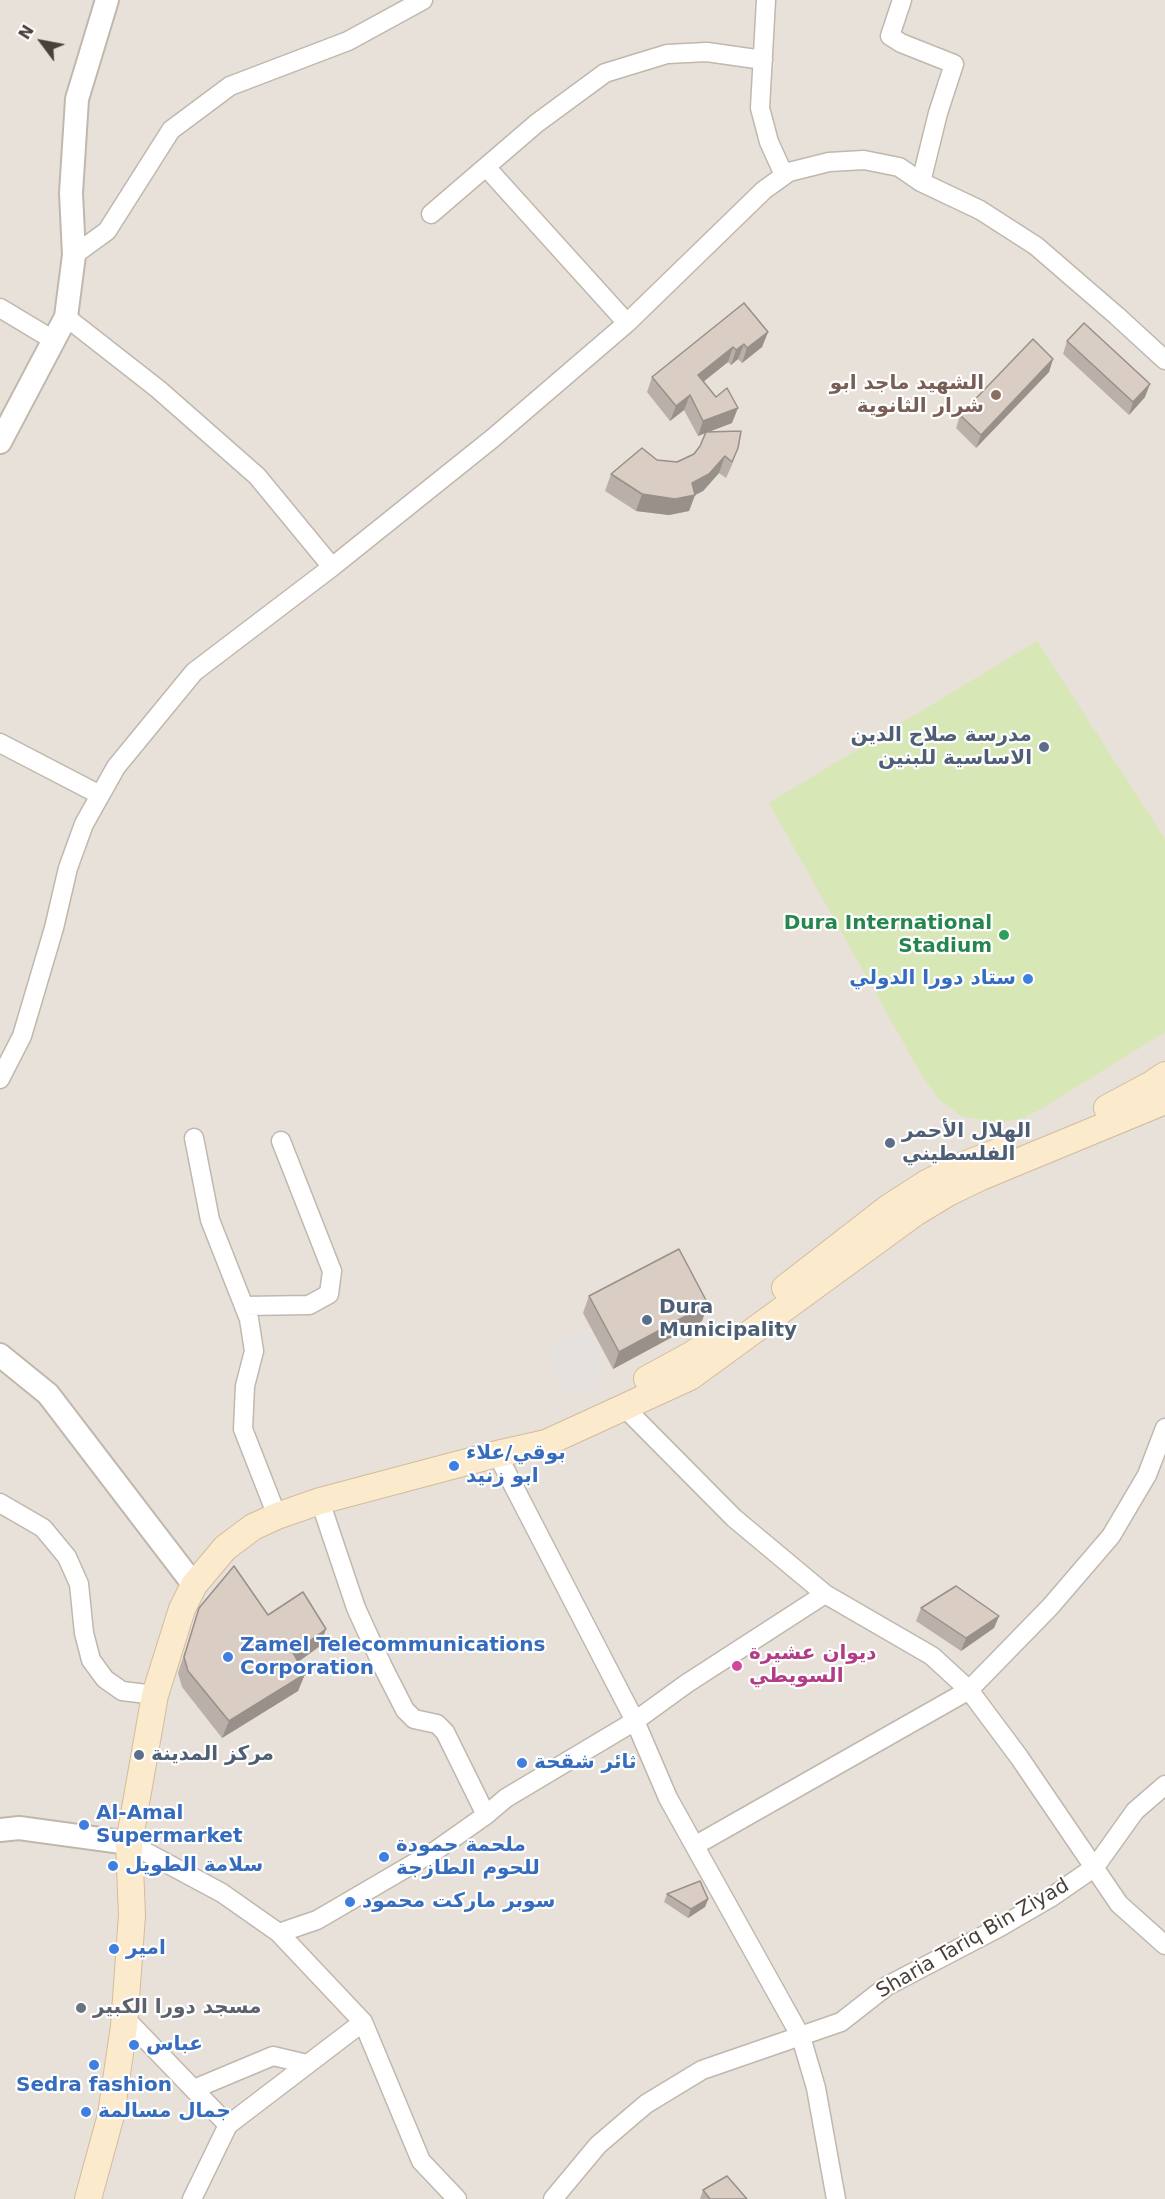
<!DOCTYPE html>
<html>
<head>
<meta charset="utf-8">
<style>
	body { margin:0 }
	#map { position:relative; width:1165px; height:2199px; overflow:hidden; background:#f5f0eb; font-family:"DejaVu Sans",sans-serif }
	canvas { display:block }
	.north { position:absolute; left:12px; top:12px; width:60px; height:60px; -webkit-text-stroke:4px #fff; paint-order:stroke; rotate:302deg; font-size:16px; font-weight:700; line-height:24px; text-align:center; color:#494039 }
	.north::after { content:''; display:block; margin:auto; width:21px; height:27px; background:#494039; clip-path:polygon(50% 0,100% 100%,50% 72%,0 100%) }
</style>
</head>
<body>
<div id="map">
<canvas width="1165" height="2199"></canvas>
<div class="north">N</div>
</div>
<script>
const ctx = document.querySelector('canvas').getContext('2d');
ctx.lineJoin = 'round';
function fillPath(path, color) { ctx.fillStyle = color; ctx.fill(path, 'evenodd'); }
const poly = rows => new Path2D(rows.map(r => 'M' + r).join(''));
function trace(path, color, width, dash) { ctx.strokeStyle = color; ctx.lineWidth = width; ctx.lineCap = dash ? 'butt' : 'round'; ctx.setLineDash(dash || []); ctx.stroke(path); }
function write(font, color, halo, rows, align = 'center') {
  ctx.font = font + ' "DejaVu Sans",Cairo,sans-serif'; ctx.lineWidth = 4.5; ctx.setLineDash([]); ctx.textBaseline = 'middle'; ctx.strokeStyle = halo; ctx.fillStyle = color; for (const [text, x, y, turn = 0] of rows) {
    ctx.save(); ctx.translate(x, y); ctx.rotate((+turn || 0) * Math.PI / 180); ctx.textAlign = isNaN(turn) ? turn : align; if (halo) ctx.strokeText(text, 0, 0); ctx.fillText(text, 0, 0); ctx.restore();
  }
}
const residential = poly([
	[0,0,1165,0,1165,2199,0,2199]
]);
const green = poly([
	[1037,641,1165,839,1165,1032,1041,1109,1023,1118,998,1123,961,1116,938,1099,920,1072,769,803]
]);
const parking = poly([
	[586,1330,606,1369,596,1374,600,1382,569,1398,546,1351]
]);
const minor = poly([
	[766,0,760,108,769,142,784,175],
	[902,0,890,36,901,43,954,64,938,113,921,182],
	[486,167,627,323],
	[431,214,537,123,605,73,667,54,707,52,763,60],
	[74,255,107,231,171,130,230,86,348,41,423,0],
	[0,308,55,341],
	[66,317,158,389,257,476,332,567],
	[0,743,100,795],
	[0,1079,22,1036,54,928,68,868,84,824,116,767,194,672,332,567,493,438,627,323,764,190,789,172,829,162,864,160,899,167,921,182,980,210,1036,246,1117,316,1165,360],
	[194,1138,210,1220,249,1319,254,1351,245,1386,243,1429,277,1516],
	[245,1306,309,1305,329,1294,332,1271,281,1141],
	[624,1407,734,1518,825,1594,932,1656,969,1690,1019,1757,1119,1904,1165,1945],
	[497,1454,635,1721,668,1798,801,2037,816,2088,836,2199],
	[320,1501,356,1608,383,1667,405,1710,414,1719,437,1724,445,1732,486,1815],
	[0,1503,43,1528,67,1557,79,1584,84,1633,91,1660,105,1679,122,1691,155,1695],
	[129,1843,222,1893,279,1933,363,2022,421,2161,457,2199],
	[696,1845,969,1690,1050,1607,1111,1536,1147,1475,1165,1428],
	[279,1933,317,1920,435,1851,486,1815,506,1798,635,1721,686,1684,825,1594],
	[125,2018,228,2125,192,2199],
	[194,2089,273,2056,307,2064],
	[228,2125,363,2022],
	[553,2199,598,2145,646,2104,702,2070,841,2022,887,1986,1000,1927,1050,1898,1095,1867,1135,1811,1165,1785]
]);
const tertiary = poly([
	[0,442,66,317,74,255,71,193,77,99,107,0],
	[0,1355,48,1394,194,1585],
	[0,1830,19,1828,129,1843]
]);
const secondary = poly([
	[1107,1108,1152,1084,1165,1075],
	[785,1288,888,1208,927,1183,961,1166,1000,1151],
	[647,1379,691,1355,714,1340],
	[88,2199,111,2115,124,2026,132,1915,129,1843,155,1695,182,1609,194,1585,225,1548,253,1527,277,1516,320,1501,497,1454,546,1443,690,1377,915,1213,948,1193,981,1177,1165,1101]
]);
const wall = poly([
	[768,332,762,347,742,363,738,359,731,365,728,362,704,381,732,423,708,432,741,431,732,465,726,478,719,473,703,491,695,495,689,511,669,515,636,511,605,491,611,474,657,460,677,462,694,454,700,446,705,433,698,436,684,410,670,421,647,392,652,377],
	[1067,341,1145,397,1129,415,1063,354],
	[1053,359,1049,372,976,448,956,428,960,415],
	[589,1296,708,1304,702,1321,613,1369,583,1313],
	[199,1608,268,1615,320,1646,298,1662,305,1674,298,1691,222,1738,182,1687,178,1673],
	[921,1608,999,1616,994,1628,961,1651,916,1621],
	[667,1894,708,1899,705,1907,688,1918,664,1902],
	[703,2190,747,2199,700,2199]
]);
const shadedWall = poly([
	[768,332,762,347,742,363,747,348],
	[744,344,738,359,731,365,736,350],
	[733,347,728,362,693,390,698,375],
	[1053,359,1049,372,976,448,981,435],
	[1150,384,1145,397,1129,415,1133,402],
	[690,395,684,410,670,421,676,406],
	[738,408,732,423,698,436,703,421],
	[725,456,719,473,703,491,695,495,689,511,669,515,636,511,642,494,692,483],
	[708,1304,702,1321,613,1369,619,1352],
	[999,1616,994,1628,961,1651,966,1638],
	[326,1629,320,1646,287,1670,293,1653],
	[305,1674,298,1691,222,1738,229,1721],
	[708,1899,705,1907,688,1918,691,1909]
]);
const building = poly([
	[744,303,768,332,747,348,744,344,736,350,733,347,698,375,716,397,727,388,738,408,703,421,690,395,676,406,652,377,744,303],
	[1084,323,1150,384,1133,402,1067,341,1084,323],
	[1033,339,1053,359,981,435,960,415,1033,339],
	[741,431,738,448,732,462,725,456,709,474,692,483,695,495,675,499,642,494,611,474,642,448,657,460,677,462,694,454,700,446,706,432,741,431],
	[679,1249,708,1304,619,1352,589,1296,679,1249],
	[234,1566,268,1615,303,1592,326,1629,293,1653,305,1674,229,1721,188,1671,184,1657,199,1608,234,1566],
	[956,1586,999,1616,966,1638,921,1608,956,1586],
	[700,1881,708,1899,691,1909,667,1894,700,1881],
	[727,2176,747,2199,710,2199,703,2190,727,2176]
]);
const markers = [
	[996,395,6,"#8d6e63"],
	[1044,747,6,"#5c6f8a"],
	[1004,935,6,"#2e9e5b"],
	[1028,979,6,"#3f7fe0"],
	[890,1143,6,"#5c6f8a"],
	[647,1320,6,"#5c6f8a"],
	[454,1466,6,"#3f7fe0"],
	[228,1657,6,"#3f7fe0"],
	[737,1666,6,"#d1479c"],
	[139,1755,6,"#5c6f8a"],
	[522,1763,6,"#3f7fe0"],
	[84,1825,6,"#3f7fe0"],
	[384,1857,6,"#3f7fe0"],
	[113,1866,6,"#3f7fe0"],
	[350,1902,6,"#3f7fe0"],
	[114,1949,6,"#3f7fe0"],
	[81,2008,6,"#6b7280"],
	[134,2045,6,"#3f7fe0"],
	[94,2065,6,"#3f7fe0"],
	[86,2112,6,"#3f7fe0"]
];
const educationNames = [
	["الشهيد ماجد ابو",984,384],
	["شرار الثانوية",984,407]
];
const serviceNames = [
	["مدرسة صلاح الدين",1032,736,"right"],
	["الاساسية للبنين",1032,759,"right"],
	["الهلال الأحمر",902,1132],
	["الفلسطيني",902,1155],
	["Dura",659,1308],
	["Municipality",659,1331],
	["مركز المدينة",151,1755]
];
const leisureNames = [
	["Dura International",992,924],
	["Stadium",992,947]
];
const shopNames = [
	["ستاد دورا الدولي",1016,979,"right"],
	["بوقي/علاء",466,1454],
	["ابو زنيد",466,1477],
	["Zamel Telecommunications",240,1646],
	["Corporation",240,1669],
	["ثائر شقحة",534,1763],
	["Al-Amal",96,1814],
	["Supermarket",96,1837],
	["ملحمة حمودة",396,1846],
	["للحوم الطازجة",396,1869],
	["سلامة الطويل",125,1866],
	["سوبر ماركت محمود",362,1902],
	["امير",126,1949],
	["عباس",146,2045],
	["Sedra fashion",94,2086,"center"],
	["جمال مسالمة",98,2112]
];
const hotelNames = [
	["ديوان عشيرة",749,1654],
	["السويطي",749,1677]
];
const streetNames = [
	["Sharia Tariq Bin Ziyad",973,1939,-30]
];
const worshipNames = [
	["مسجد دورا الكبير",93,2008]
];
fillPath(residential, '#e8e1d9');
fillPath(green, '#d8e7b6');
fillPath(parking, '#e4e1df');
trace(minor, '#c0b7ae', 21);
trace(tertiary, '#c0b7ae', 26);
trace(secondary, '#d2bc9c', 28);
trace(minor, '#fff', 18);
trace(tertiary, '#fff', 22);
trace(secondary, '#fceacd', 26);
fillPath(wall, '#bbb0a9');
fillPath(shadedWall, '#989089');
fillPath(building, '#d9cdc4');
trace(building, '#989089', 1.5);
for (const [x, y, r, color] of markers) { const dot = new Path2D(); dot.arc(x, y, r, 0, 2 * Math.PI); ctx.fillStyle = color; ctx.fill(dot); trace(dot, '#fff', 2); }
write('bold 20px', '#785e54', '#fff', educationNames, 'right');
write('bold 20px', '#4e5e75', '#fff', serviceNames, 'left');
write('bold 20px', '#27864d', '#fff', leisureNames, 'right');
write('bold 20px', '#366cbe', '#fff', shopNames, 'left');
write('bold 20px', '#b23c85', '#fff', hotelNames, 'left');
write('20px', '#494039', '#fff', streetNames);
write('bold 20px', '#5b616d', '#fff', worshipNames, 'left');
</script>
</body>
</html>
